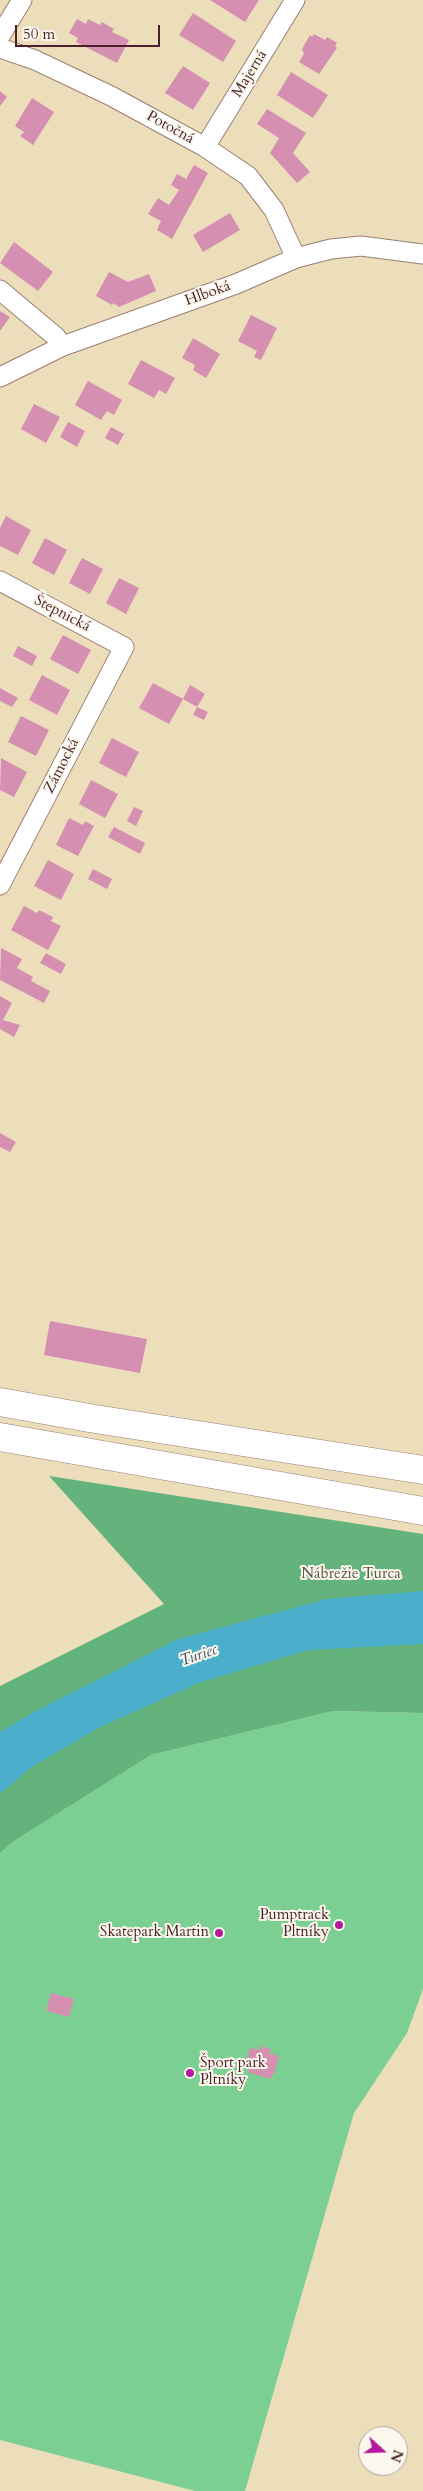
<!DOCTYPE html>
<html>
<head>
<meta charset="utf-8">
<style>
	body { margin:0 }
	#map { position:relative; width:423px; height:2491px; overflow:hidden; background:#ecdebb; font-family:Cardo,serif }
	canvas { display:block }
	.north { position:absolute; left:358px; top:2426px; width:50px; height:50px; box-sizing:border-box; background:#fbf7ec; border:1px solid #b4a19f; border-radius:50%; rotate:110deg; font-size:14px; font-weight:700; line-height:20px; text-align:center; color:#4a1f2b }
	.north::after { content:''; display:block; margin:auto; width:18px; height:22px; background:#b5179e; clip-path:polygon(50% 0,100% 100%,50% 72%,0 100%) }
	.scale { position:absolute; left:15px; top:25px; width:145px; height:22px; box-sizing:border-box; border:2px solid #4a1f2b; border-top:0; padding-left:6px; font-size:15px; line-height:18px; white-space:nowrap; color:#4a1f2b; -webkit-text-stroke:4px #fbf7ec; paint-order:stroke }
</style>
</head>
<body>
<div id="map">
<canvas width="423" height="2491"></canvas>
<div class="north">N</div>
<div class="scale">50 m</div>
</div>
<script>
const ctx = document.querySelector('canvas').getContext('2d');
ctx.lineJoin = 'round';
function fillPath(path, color) { ctx.fillStyle = color; ctx.fill(path, 'evenodd'); }
const poly = rows => new Path2D(rows.map(r => 'M' + r).join(''));
function trace(path, color, width, dash) { ctx.strokeStyle = color; ctx.lineWidth = width; ctx.lineCap = dash ? 'butt' : 'round'; ctx.setLineDash(dash || []); ctx.stroke(path); }
function write(font, color, halo, rows, align = 'center') {
  ctx.font = font + ' Cardo,serif'; ctx.lineWidth = 4; ctx.setLineDash([]); ctx.textBaseline = 'middle'; ctx.strokeStyle = halo; ctx.fillStyle = color; for (const [text, x, y, turn = 0] of rows) {
    ctx.save(); ctx.translate(x, y); ctx.rotate((+turn || 0) * Math.PI / 180); ctx.textAlign = isNaN(turn) ? turn : align; if (halo) ctx.strokeText(text, 0, 0); ctx.fillText(text, 0, 0); ctx.restore();
  }
}
const green = poly([
	[333,1711,423,1713,423,1989,407,2033,354,2113,245,2491,195,2491,0,2440,0,1853,14,1841,151,1755]
]);
const forest = poly([
	[49,1476,423,1534,423,1713,333,1711,151,1755,14,1841,0,1853,0,1686,164,1604]
]);
const water = poly([
	[423,1591,423,1644,309,1650,201,1682,100,1727,30,1768,0,1794,0,1732,34,1712,178,1639,327,1599]
]);
const building = poly([
	[210,0,259,0,245,22],
	[193,13,236,41,223,62,179,35],
	[77,19,86,24,88,19,100,25,102,22,114,29,112,32,129,40,117,63,76,42,78,38,69,33],
	[314,34,325,40,327,37,337,43,335,46,337,48,319,74,299,62,304,54,302,49,310,35,312,37],
	[183,66,210,83,193,110,165,93],
	[291,72,328,95,313,118,277,95],
	[0,91,7,97,0,106],
	[32,98,54,112,33,145,20,136,24,132,15,126],
	[267,109,306,133,293,153,310,172,297,183,270,153,279,138,257,124],
	[194,165,208,173,172,239,157,230,161,221,148,214,158,198,169,205,179,190,171,185,177,174,186,179],
	[230,213,240,230,203,252,193,235],
	[14,242,53,272,38,291,0,263],
	[109,272,128,282,149,274,156,291,119,307,113,303,112,305,96,296],
	[0,311,10,317,0,331],
	[251,315,277,328,261,360,254,357,257,351,238,341],
	[193,338,220,354,206,378,193,370,195,365,182,358],
	[141,360,175,378,166,394,159,390,154,398,128,384],
	[88,381,122,400,114,415,107,411,101,420,75,405],
	[34,404,60,417,46,443,21,429],
	[68,422,85,431,77,447,60,437],
	[111,427,124,434,118,445,105,438],
	[6,516,31,530,18,555,0,546,0,528],
	[45,538,67,550,54,575,32,563],
	[82,558,103,569,90,594,69,583],
	[119,578,139,588,126,614,106,603],
	[63,635,91,650,78,674,50,659],
	[18,646,37,656,32,666,13,656],
	[42,675,70,690,57,715,29,700],
	[153,683,183,699,190,685,205,694,197,707,208,712,204,720,193,715,197,707,183,699,169,724,139,708],
	[0,688,18,698,12,707,0,701],
	[21,716,49,730,36,756,8,742],
	[112,738,139,752,126,777,99,763],
	[1,758,27,772,14,797,0,790],
	[91,780,118,794,105,818,79,804],
	[134,807,143,811,136,826,127,821],
	[69,818,83,825,85,821,94,826,78,856,56,845],
	[114,827,145,843,140,854,108,837],
	[48,860,74,874,61,900,34,886],
	[93,869,112,879,107,889,88,879],
	[24,906,37,913,39,910,53,917,51,921,61,926,48,950,11,930],
	[1,948,22,959,17,968,33,977,31,981,50,991,44,1003,0,980],
	[46,953,66,964,61,974,40,963],
	[0,996,12,1003,3,1020,20,1025,14,1037,0,1029],
	[0,1133,16,1142,10,1152,0,1147],
	[50,1321,147,1339,140,1373,44,1355],
	[51,1993,74,1999,69,2017,46,2011],
	[260,2046,271,2049,269,2053,279,2056,274,2075,272,2074,271,2079,247,2072,249,2067,245,2066,250,2048,259,2050]
]);
const street = poly([
	[0,36,22,0],
	[0,48,35,60,111,96,205,147,248,176,274,210,296,258],
	[205,147,295,0],
	[0,290,56,337,63,346],
	[0,377,63,346,236,284,296,258,331,249,361,246,423,254],
	[0,581,124,647,0,885]
]);
const primary = poly([
	[0,1402,95,1419,423,1470],
	[0,1437,423,1511]
]);
const markers = [
	[339,1925,5,"#b5179e"],
	[219,1933,5,"#b5179e"],
	[190,2073,5,"#b5179e"]
];
const streetNames = [
	["Majerná",250,74,-58],
	["Potočná",170,128,29],
	["Hlboká",208,294,-20],
	["Štepnická",62,614,28],
	["Zámocká",62,766,-63]
];
const parkNames = [
	["Nábrežie Turca",351,1575]
];
const poiNames = [
	["Pumptrack",329,1916],
	["Pltníky",329,1933],
	["Skatepark Martin",209,1933],
	["Šport park",200,2064,"left"],
	["Pltníky",200,2081,"left"]
];
const waterNames = [
	["Turiec",199,1656,-19]
];
fillPath(green, '#7bcf92');
fillPath(forest, '#64b27c');
fillPath(water, '#4bafcb');
fillPath(building, '#d58fb0');
trace(street, '#9b7e73', 21);
trace(primary, '#9b7e73', 29);
trace(street, '#fff', 19);
trace(primary, '#fff', 28);
for (const [x, y, r, color] of markers) { const dot = new Path2D(); dot.arc(x, y, r, 0, 2 * Math.PI); ctx.fillStyle = color; ctx.fill(dot); trace(dot, '#fbf7ec', 2); }
write('15px', '#4a1f2b', '#fbf7ec', streetNames);
write('15px', '#59544a', '#fbf7ec', parkNames);
write('15px', '#4a1f2b', '#fbf7ec', poiNames, 'right');
write('italic 16px', '#4a596b', '#fbf7ec', waterNames);
</script>
</body>
</html>
